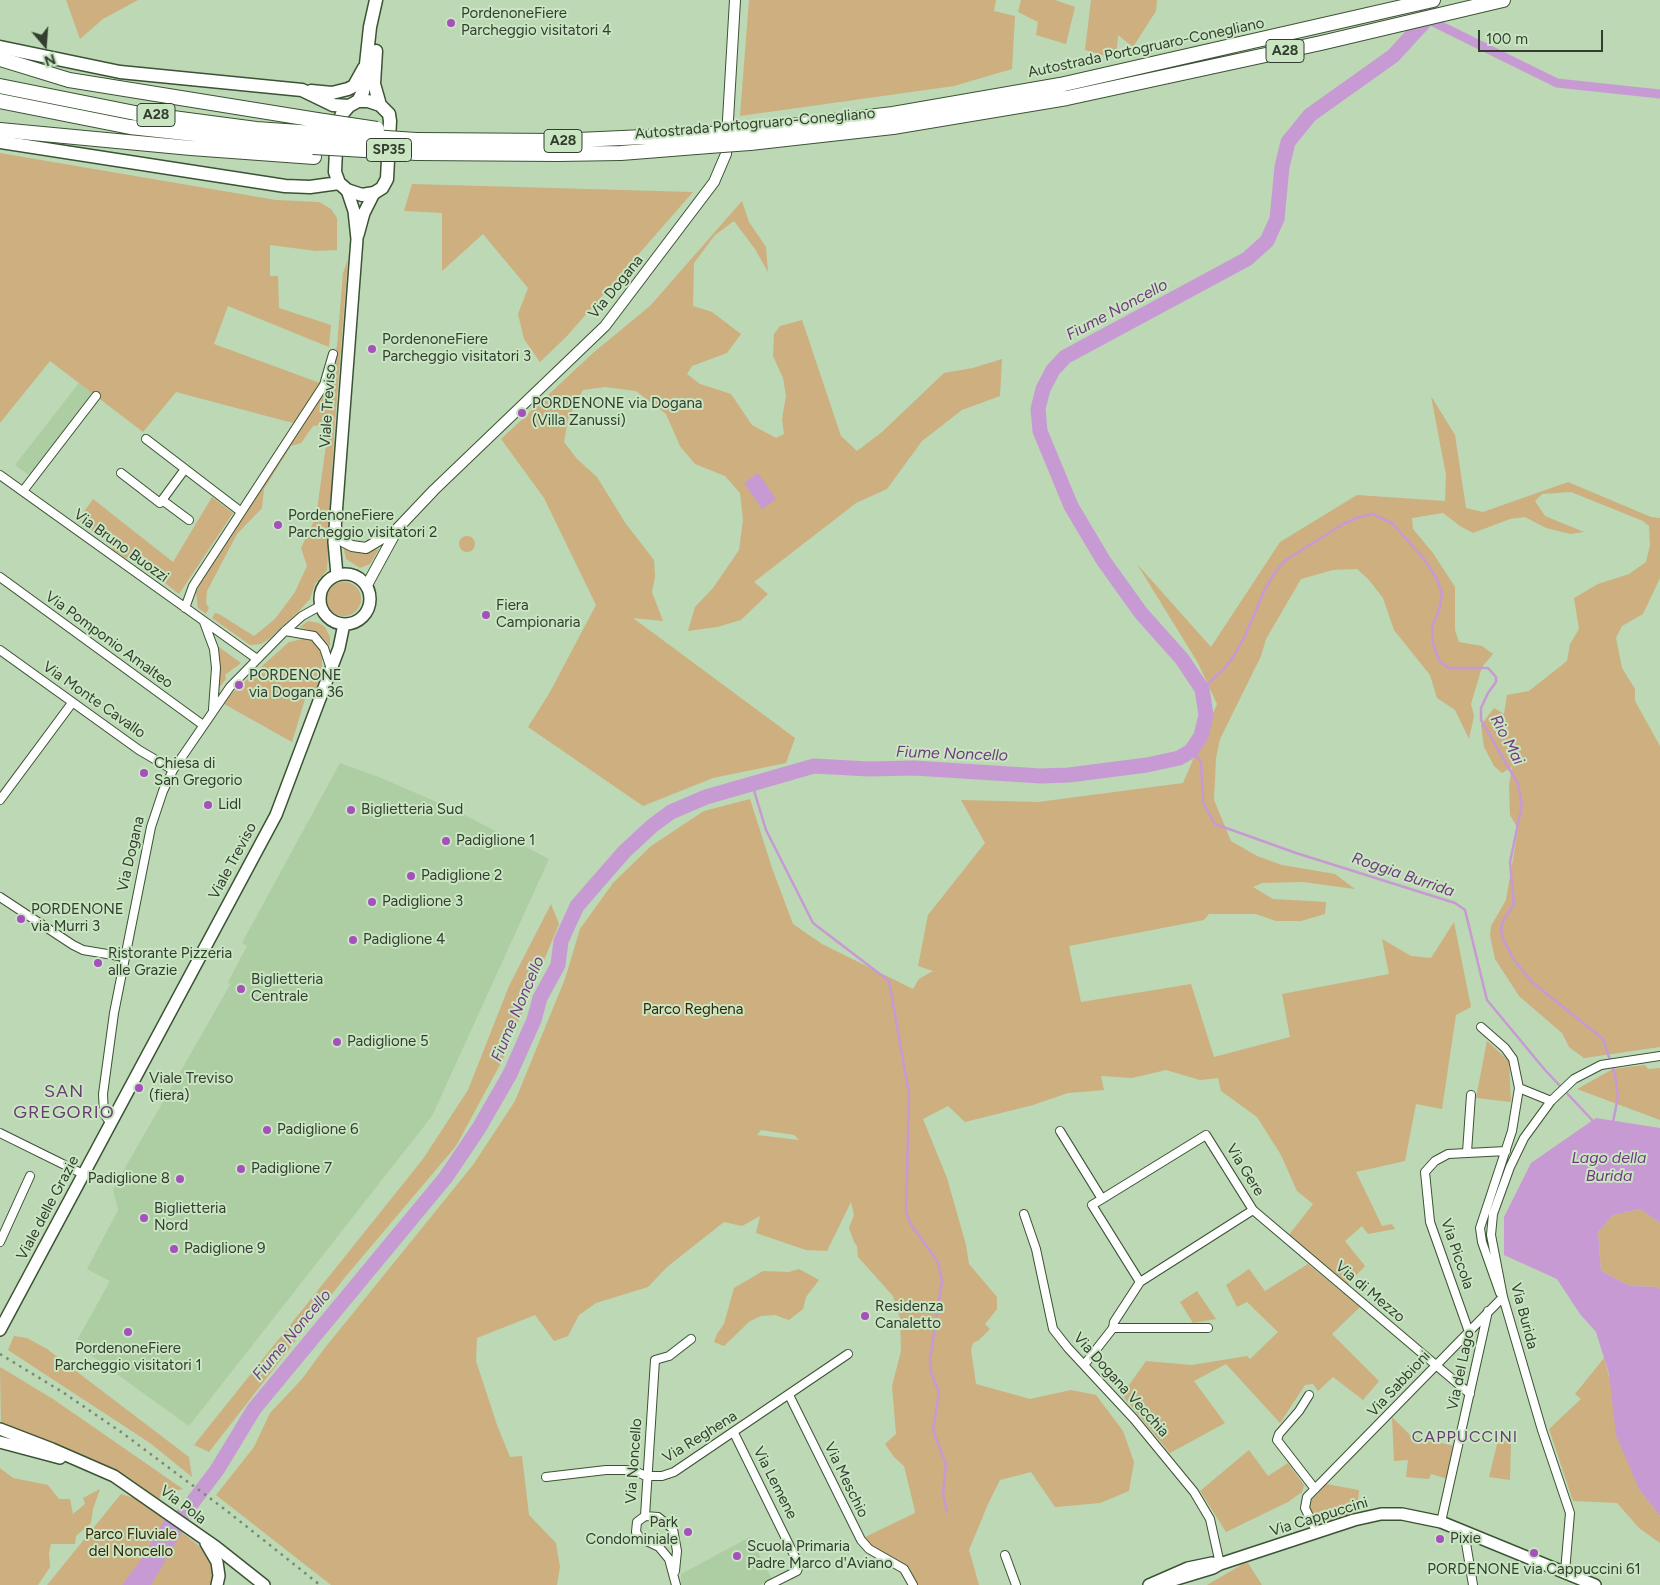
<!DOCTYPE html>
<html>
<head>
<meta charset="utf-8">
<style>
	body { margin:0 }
	#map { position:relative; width:1660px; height:1585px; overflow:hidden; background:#bcd8b4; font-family:Figtree,sans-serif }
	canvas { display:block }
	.north { position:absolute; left:20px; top:20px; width:50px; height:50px; -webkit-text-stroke:4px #c9e5c1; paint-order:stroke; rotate:162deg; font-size:14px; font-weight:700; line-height:20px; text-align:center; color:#333e30 }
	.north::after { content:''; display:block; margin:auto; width:18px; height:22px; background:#333e30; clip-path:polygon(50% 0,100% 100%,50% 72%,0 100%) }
	.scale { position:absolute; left:1478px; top:30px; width:125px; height:22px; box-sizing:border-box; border:2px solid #333e30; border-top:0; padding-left:6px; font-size:15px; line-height:18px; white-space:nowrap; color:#333e30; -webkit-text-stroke:4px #c9e5c1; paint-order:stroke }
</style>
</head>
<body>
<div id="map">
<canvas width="1660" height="1585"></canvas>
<div class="north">N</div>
<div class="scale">100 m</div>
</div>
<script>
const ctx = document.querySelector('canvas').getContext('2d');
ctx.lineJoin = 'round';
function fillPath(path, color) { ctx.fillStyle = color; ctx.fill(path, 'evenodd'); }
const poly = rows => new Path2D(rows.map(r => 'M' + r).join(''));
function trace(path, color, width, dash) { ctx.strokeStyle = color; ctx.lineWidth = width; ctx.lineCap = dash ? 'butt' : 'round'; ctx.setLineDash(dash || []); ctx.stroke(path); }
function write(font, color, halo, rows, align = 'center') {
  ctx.font = font + ' Figtree,sans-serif'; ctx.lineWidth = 4; ctx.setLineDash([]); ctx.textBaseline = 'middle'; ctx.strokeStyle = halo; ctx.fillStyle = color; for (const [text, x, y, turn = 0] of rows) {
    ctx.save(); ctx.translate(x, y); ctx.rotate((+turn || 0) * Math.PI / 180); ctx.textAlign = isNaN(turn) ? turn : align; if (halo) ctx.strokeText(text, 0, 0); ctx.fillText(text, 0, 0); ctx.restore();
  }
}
const built = poly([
	[79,383,92,393,29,475,15,465],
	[340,763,381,778,455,810,549,859,432,1116,189,1426,75,1344,110,1281,87,1269,118,1210,113,1189,230,985,228,982,247,946,242,943],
	[750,1537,772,1579,760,1585,681,1585,681,1574]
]);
const green = poly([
	[66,0,138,0,103,19,80,39],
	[749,0,996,0,994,11,1015,16,1012,69,954,86,740,116],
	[1021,0,1055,0,1075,7,1066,44,1036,35,1038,22,1018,12],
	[1091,0,1157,0,1156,11,1133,47,1118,35,1116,59,1085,50],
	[0,153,276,200,319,202,331,209,337,218,337,250,316,251,270,245,270,276,278,276,279,308,331,325,329,347,228,306,214,344,320,383,293,423,176,392,143,432,50,361,0,423],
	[412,184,693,192,567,336,540,362,524,339,518,314,528,288,483,234,442,271,442,213,404,211],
	[742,201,749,222,766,247,768,272,755,249,734,221,715,235,694,263,693,306,712,312,741,334,727,353,692,366,687,374,700,384,731,394,752,425,776,438,784,434,782,419,786,396,783,378,773,356,774,334,780,326,802,320,841,436,857,451,882,432,944,373,973,368,1002,359,1000,396,962,410,922,441,887,489,856,503,754,582,768,594,741,620,717,627,688,631,695,607,713,588,739,550,743,520,740,493,725,476,695,464,680,446,666,414,636,391,605,387,583,390,568,419,564,442,577,459,597,477,626,524,654,560,655,577,652,592,663,621,633,618,795,738,786,763,713,778,643,806,528,727,550,692,596,605,544,498,501,439,593,353,650,306],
	[348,259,334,435,327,570,315,584,310,599,298,612,270,638,261,644,250,645,212,618,215,613,219,614,254,636,275,619,295,592,307,566,301,548,316,517,327,438,321,425,313,426,301,443,291,446,264,489,262,508,237,534,207,591,206,603,209,608,206,614,198,608,196,592,208,569,326,388,337,346,343,273],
	[1431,396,1455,435,1466,508,1483,512,1568,482,1651,517,1660,518,1660,578,1643,614,1622,626,1616,638,1622,668,1635,689,1635,701,1660,746,1660,1047,1584,1058,1569,1047,1562,1033,1519,996,1495,959,1490,936,1491,926,1506,900,1518,829,1510,815,1509,786,1512,767,1502,773,1494,766,1484,747,1481,725,1494,708,1504,714,1507,695,1529,691,1567,661,1570,644,1579,629,1574,598,1598,584,1629,574,1646,562,1650,545,1649,526,1643,521,1571,492,1542,494,1535,501,1545,516,1584,532,1571,534,1546,528,1525,517,1510,519,1473,533,1460,526,1443,513,1412,518,1413,529,1433,553,1455,587,1455,630,1459,642,1482,646,1493,654,1482,667,1471,704,1474,716,1469,739,1455,710,1437,698,1430,675,1394,630,1383,598,1369,580,1357,569,1333,570,1301,579,1266,639,1261,656,1220,739,1216,758,1214,800,1231,841,1257,856,1282,865,1335,874,1355,889,1303,882,1262,883,1253,887,1273,899,1326,902,1325,914,1301,921,1276,921,1256,914,1209,914,1204,920,1069,946,1081,1002,1191,984,1214,1057,1290,1037,1282,994,1389,974,1382,939,1411,956,1431,958,1454,922,1471,1007,1456,1015,1442,1109,1416,1104,1405,1161,1356,1172,1382,1226,1392,1224,1395,1229,1368,1234,1362,1226,1345,1241,1365,1266,1348,1284,1288,1236,1313,1204,1297,1191,1281,1155,1257,1117,1221,1091,1218,1078,1200,1080,1166,1070,1132,1078,1101,1076,1104,1090,1068,1093,1033,1105,965,1122,948,1106,923,1119,947,1178,966,1245,969,1264,997,1297,997,1309,985,1324,990,1329,979,1340,973,1343,971,1350,976,1384,1030,1399,1071,1390,1096,1395,1123,1431,1134,1462,1129,1491,1100,1503,1055,1507,1031,1472,1000,1480,988,1504,969,1550,979,1585,917,1585,909,1567,870,1545,863,1538,915,1513,914,1507,904,1466,894,1457,885,1444,896,1434,892,1386,901,1351,900,1318,893,1296,858,1257,857,1246,854,1242,849,1228,854,1215,851,1202,827,1251,806,1250,756,1233,760,1216,742,1226,724,1222,667,1267,648,1287,596,1303,579,1315,568,1336,554,1341,535,1315,477,1338,476,1361,497,1425,510,1457,522,1456,529,1515,556,1543,560,1567,557,1585,331,1585,216,1495,254,1447,270,1413,302,1379,324,1349,473,1165,515,1101,565,979,580,929,613,883,651,846,704,811,750,799,772,868,793,924,822,944,913,989,919,979,933,971,918,966,928,915,985,843,961,800,1038,802,1183,783,1217,704,1198,663,1137,564,1211,647,1280,542,1357,495,1445,501,1446,475],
	[761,1130,794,1135,799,1140,757,1135],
	[212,497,233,513,179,594,132,557,129,560,112,549,113,546,78,520,93,499,173,562],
	'459 544a8 8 0 1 1 16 0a8 8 0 1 1-16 0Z',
	[343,546,362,553,379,549,370,564,360,568,346,559],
	'327 599a17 17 0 1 1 34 0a17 17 0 1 1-34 0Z',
	[308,621,319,623,325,627,330,637,330,646,316,632,300,627],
	[308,638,319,646,322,654,322,675,313,697,306,696,292,742,224,704,231,694,289,642],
	[216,645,241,663,225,675,226,679,218,689,219,659],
	[551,904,559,924,502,1061,456,1146,346,1276,209,1452,194,1445,423,1159,468,1090,509,986],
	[1487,1041,1509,1061,1511,1102,1476,1098],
	[1645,1065,1648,1069,1660,1068,1660,1120,1577,1089,1613,1069],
	[1640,1209,1660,1223,1660,1290,1658,1287,1630,1286,1601,1271,1598,1232,1613,1215],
	[1308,1264,1360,1307,1332,1334,1379,1381,1363,1400,1333,1377,1318,1391,1313,1384,1305,1385,1280,1423,1226,1364,1194,1381,1225,1423,1170,1453,1122,1395,1146,1361,1192,1365,1247,1356,1250,1359,1278,1332,1247,1302,1237,1307,1226,1285,1249,1269,1265,1291],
	[799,1269,819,1280,806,1297,803,1309,789,1320,775,1315,761,1316,750,1321,724,1346,714,1342,717,1334,724,1324,734,1288,763,1271,789,1272],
	[1197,1291,1216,1319,1193,1323,1180,1302],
	[14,1336,27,1338,47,1349,189,1457,192,1477,150,1443,8,1350],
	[1604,1358,1639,1489,1660,1516,1660,1543,1639,1528,1617,1503,1573,1501,1549,1429,1581,1399,1575,1394],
	[0,1367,53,1399,183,1489,163,1493,159,1499,132,1480,99,1462,21,1433,1,1424],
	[1392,1417,1411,1436,1455,1446,1448,1479,1431,1474,1429,1479,1406,1477,1408,1460,1394,1461],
	[1498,1440,1511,1442,1510,1480,1489,1477],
	[1249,1450,1268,1476,1288,1463,1304,1485,1302,1492,1288,1502,1226,1532,1200,1491],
	[0,1468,13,1478,48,1485,59,1499,70,1499,73,1514,85,1504,83,1498,100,1489,93,1509,91,1523,76,1536,75,1544,51,1544,49,1553,50,1567,38,1585,0,1585],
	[1326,1484,1359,1490,1357,1512,1317,1526,1308,1504],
	[121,1494,134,1498,156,1512,208,1553,214,1564,215,1576,212,1585,47,1585],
	[1248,1563,1262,1585,1207,1585,1243,1564]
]);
const water = poly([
	[758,473,776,499,762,509,744,483],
	[1596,1118,1660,1128,1660,1223,1640,1209,1613,1215,1598,1232,1601,1271,1630,1286,1658,1287,1660,1290,1660,1516,1639,1489,1616,1435,1609,1374,1596,1332,1580,1314,1557,1279,1504,1255,1504,1217,1531,1163],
	[165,1519,182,1532,151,1585,122,1585,143,1557]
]);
const stream = poly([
	[1202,689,1224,669,1235,654,1245,636,1265,589,1276,571,1286,560,1343,524,1359,517,1372,514,1392,523,1424,559,1437,579,1442,594,1439,610,1432,627,1433,644,1440,662,1449,668,1488,668,1496,677,1496,682,1488,693,1481,708,1481,720,1518,784,1522,805,1510,862,1514,904,1503,921,1501,930,1503,939,1514,960,1532,982,1603,1039,1615,1075,1618,1097,1613,1122],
	[1191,751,1201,761,1203,802,1215,824,1296,853,1455,903,1465,910,1487,1000,1545,1070,1594,1122],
	[752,784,766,830,813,923,889,981,909,1094,906,1212,910,1223,938,1262,942,1281,930,1359,931,1372,939,1393,933,1430,946,1465,943,1494,947,1512]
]);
const canal = poly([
	[1427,19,1557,83,1660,94]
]);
const river = poly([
	[170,1532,217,1470,254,1409,446,1177,479,1128,510,1074,534,1020,540,998,558,965,561,941,577,906,624,852,652,826,671,812,706,797,814,766,869,769,914,768,1041,776,1069,775,1147,765,1179,758,1191,751,1201,736,1206,715,1202,689,1182,659,1141,613,1103,560,1071,506,1040,431,1038,409,1043,389,1053,370,1065,357,1247,259,1267,241,1277,219,1282,167,1288,142,1310,115,1393,56,1427,19,1426,0]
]);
const minor = poly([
	[146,439,240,511],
	[121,473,160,503,185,469],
	[0,475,257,659],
	[23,491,96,396],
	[162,500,189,520],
	[0,577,203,725],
	[185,608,193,586,324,385,333,354],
	[204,622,214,649,216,668,213,709],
	[285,631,314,636,324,648,331,669],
	[0,650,139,750,173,770],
	[0,800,72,703],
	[0,897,73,945,83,950,125,957],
	[1481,1027,1505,1048,1513,1059,1519,1088,1512,1131,1480,1228,1482,1242,1500,1293],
	[1519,1088,1551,1101],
	[110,1122,104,1114,103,1094,114,1013,151,827,163,791,173,770,230,687,285,631,302,616,320,606],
	[1060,1131,1102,1199,1092,1205,1140,1282],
	[0,1133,83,1174],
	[1467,1152,1471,1095],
	[1253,1210,1470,1394],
	[1024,1214,1036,1249,1053,1329,1068,1348,1134,1419,1194,1492,1210,1519,1220,1564],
	[0,1242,30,1176],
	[1113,1328,1208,1328],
	[1469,1332,1430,1222,1425,1172,1435,1161,1448,1154,1506,1151],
	[1084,1365,1113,1328,1114,1322,1140,1282,1253,1210,1206,1135,1102,1199],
	[789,1395,861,1540,869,1549,904,1569,913,1585],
	[1309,1395,1299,1411,1279,1434,1277,1440,1315,1489],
	[734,1433,799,1565,797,1571,769,1585],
	[546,1477,606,1470,632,1470,646,1476,662,1476,674,1472,848,1354],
	[645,1516,655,1360,669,1356,691,1339],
	[645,1516,637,1522,636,1532,640,1538,659,1547,669,1559,676,1585],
	[645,1516,658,1517,673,1529,677,1551,675,1571],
	[1441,1522,1488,1311],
	[1317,1533,1305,1508,1307,1497,1503,1297],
	[1470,1533,1466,1543,1473,1585],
	[1005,1555,1016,1585],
	[1565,1572,1570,1513,1542,1430,1503,1297,1491,1235,1493,1214,1510,1167,1524,1138,1551,1101,1574,1079,1601,1065,1660,1056]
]);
const tertiary = poly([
	[335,526,344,542,352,546,366,548,396,530],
	[367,585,398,528,434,490,605,326,714,182,726,154,735,0]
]);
const secondary = poly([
	[358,235,364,213,374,193],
	'320 599a25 25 0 1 1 50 0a25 25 0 1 1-50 0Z',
	[337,575,334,542,357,239,354,211,347,190],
	[0,1330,276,815,339,648,344,624],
	[0,1429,52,1449,114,1476,216,1547,264,1585],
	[0,1442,60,1458],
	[206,1543,217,1562,219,1576,217,1585],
	[1220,1564,1354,1520,1381,1514,1402,1514,1441,1522,1595,1585],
	[1149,1585,1188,1568,1212,1563,1220,1564,1213,1568,1157,1585]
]);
const primary = poly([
	[0,47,120,72,302,90,333,105,349,106],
	[376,51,374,84,380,105],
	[311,91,332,93,348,89,354,86,364,68],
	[358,101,368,101,380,105,389,114,390,121,387,179,382,188,374,193,362,195,347,190,339,183,335,172,337,127,342,114,349,106,358,101],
	[358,101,363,92,370,27,376,0],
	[0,142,285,186,310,187,339,183]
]);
const motorway = poly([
	[0,59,69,80,317,120],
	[0,86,135,113,256,129,314,133],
	[0,101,130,127,313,147],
	[0,130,191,148,314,157],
	[748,131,893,114,1060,85,1433,0],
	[416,140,556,141,710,134],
	[750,143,893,127,1067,98,1321,43,1503,0],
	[417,153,557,154,621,153,709,146]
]);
const rail = poly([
	[0,1354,64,1393,121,1432,227,1511,320,1585]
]);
const motorwayBridge = poly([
	[317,120,377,129],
	[314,133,416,140],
	[710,134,748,131],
	[709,146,750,143],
	[313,147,417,153]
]);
const markers = [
	[451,23,5,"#a650bd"],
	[372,349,5,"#a650bd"],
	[522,413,5,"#a650bd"],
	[278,525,5,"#a650bd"],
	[486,615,5,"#a650bd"],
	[239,685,5,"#a650bd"],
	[144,773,5,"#a650bd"],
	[208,805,5,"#a650bd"],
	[351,810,5,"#a650bd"],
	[446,841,5,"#a650bd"],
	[411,876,5,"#a650bd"],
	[372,902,5,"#a650bd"],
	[21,919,5,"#a650bd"],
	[353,940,5,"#a650bd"],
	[98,963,5,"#a650bd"],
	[241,989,5,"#a650bd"],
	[337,1042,5,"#a650bd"],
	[139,1088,5,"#a650bd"],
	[267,1130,5,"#a650bd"],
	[241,1169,5,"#a650bd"],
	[180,1179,5,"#a650bd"],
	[144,1218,5,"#a650bd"],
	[174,1249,5,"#a650bd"],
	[865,1316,5,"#a650bd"],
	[128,1332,5,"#a650bd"],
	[688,1532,5,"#a650bd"],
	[1440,1539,5,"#a650bd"],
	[1534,1553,5,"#a650bd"],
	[737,1556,5,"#a650bd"]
];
const shields = [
	[1285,51,38],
	[156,115,38],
	[563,141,38],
	[389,150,45]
];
const shieldNames = [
	["A28",1285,51],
	["A28",156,115],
	["A28",563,141],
	["SP35",389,150]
];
const poiNames = [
	["PordenoneFiere",461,14],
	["Parcheggio visitatori 4",461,31],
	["PordenoneFiere",382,340],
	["Parcheggio visitatori 3",382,357],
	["PORDENONE via Dogana",532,404],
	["(Villa Zanussi)",532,421],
	["PordenoneFiere",288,516],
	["Parcheggio visitatori 2",288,533],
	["Fiera",496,606],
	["Campionaria",496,623],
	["PORDENONE",249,676],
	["via Dogana 36",249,693],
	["Chiesa di",154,764],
	["San Gregorio",154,781],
	["Lidl",218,805],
	["Biglietteria Sud",361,810],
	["Padiglione 1",456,841],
	["Padiglione 2",421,876],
	["Padiglione 3",382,902],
	["PORDENONE",31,910],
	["via Murri 3",31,927],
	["Padiglione 4",363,940],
	["Ristorante Pizzeria",108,954],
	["alle Grazie",108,971],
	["Biglietteria",251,980],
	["Centrale",251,997],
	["Padiglione 5",347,1042],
	["Viale Treviso",149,1079],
	["(fiera)",149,1096],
	["Padiglione 6",277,1130],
	["Padiglione 7",251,1169],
	["Padiglione 8",170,1179,"right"],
	["Biglietteria",154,1209],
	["Nord",154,1226],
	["Padiglione 9",184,1249],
	["Residenza",875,1307],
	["Canaletto",875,1324],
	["PordenoneFiere",128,1349,"center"],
	["Parcheggio visitatori 1",128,1366,"center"],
	["Park",678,1523,"right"],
	["Condominiale",678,1540,"right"],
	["Pixie",1450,1539],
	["Scuola Primaria",747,1547],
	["Padre Marco d'Aviano",747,1564],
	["PORDENONE via Cappuccini 61",1534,1570,"center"]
];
const streetNames = [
	["Autostrada Portogruaro-Conegliano",1146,48,-12],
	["Autostrada Portogruaro-Conegliano",755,124,-5],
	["Via Dogana",616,287,-51],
	["Viale Treviso",328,406,-86],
	["Via Bruno Buozzi",121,546,36],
	["Via Pomponio Amalteo",109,640,36],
	["Via Monte Cavallo",94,700,35],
	["Via Dogana",131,854,-77],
	["Viale Treviso",233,861,-62],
	["Via Gere",1245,1170,58],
	["Viale delle Grazie",48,1208,-62],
	["Via Piccola",1457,1254,71],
	["Via di Mezzo",1370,1292,40],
	["Via Burida",1524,1316,75],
	["Via del Lago",1461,1370,-78],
	["Via Sabbioni",1399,1384,-47],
	["Via Dogana Vecchia",1121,1385,48],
	["Via Reghena",700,1437,-32],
	["Via Noncello",634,1461,-86],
	["Via Meschio",846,1480,64],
	["Via Lemene",775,1483,63],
	["Via Pola",183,1505,37],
	["Via Cappuccini",1319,1517,-17]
];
const parkNames = [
	["Parco Reghena",693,1010],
	["Parco Fluviale",131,1535],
	["del Noncello",131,1552]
];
const waterNames = [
	["Fiume Noncello",1117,310,-28],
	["Rio Mai",1507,740,62],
	["Fiume Noncello",952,754,2],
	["Roggia Burrida",1403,875,19],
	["Fiume Noncello",518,1009,-67],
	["Lago della",1609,1158],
	["Burida",1609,1176],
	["Fiume Noncello",292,1335,-50]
];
const neighbourhoodNames = [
	["CAPPUCCINI",1465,1437]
];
const quarterNames = [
	["SAN",64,1092],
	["GREGORIO",64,1113]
];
fillPath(built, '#adcda3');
fillPath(green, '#cdaf80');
fillPath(water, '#c79ad4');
trace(stream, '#c79ad4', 2.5);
trace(canal, '#c79ad4', 9);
trace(river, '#c79ad4', 15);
trace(minor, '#3b5334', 10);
trace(tertiary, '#3b5334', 12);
trace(secondary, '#3b5334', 14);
trace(primary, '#3b5334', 15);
trace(motorway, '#3b5334', 16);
trace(minor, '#fff', 8);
trace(tertiary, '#fff', 10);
trace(secondary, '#fff', 11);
trace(primary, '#fff', 12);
trace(motorway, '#fff', 14);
trace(rail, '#768971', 2.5, [2.5, 5]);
trace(motorwayBridge, '#3b5334', 16, []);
trace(motorwayBridge, '#fff', 14);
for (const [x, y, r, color] of markers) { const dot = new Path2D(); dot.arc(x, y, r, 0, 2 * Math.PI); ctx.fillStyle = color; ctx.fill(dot); trace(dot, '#c9e5c1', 2); }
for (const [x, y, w] of shields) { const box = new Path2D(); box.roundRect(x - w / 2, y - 11.5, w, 23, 4); ctx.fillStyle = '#c9e5c1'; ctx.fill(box); trace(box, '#333e30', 1); }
write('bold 14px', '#333e30', null, shieldNames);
write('15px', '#333e30', '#c9e5c1', poiNames, 'left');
write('15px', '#333e30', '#c9e5c1', streetNames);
write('15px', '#372609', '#c9e5c1', parkNames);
write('italic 16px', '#713a80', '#c9e5c1', waterNames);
ctx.letterSpacing = '1px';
write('16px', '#673c73', '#c9e5c1', neighbourhoodNames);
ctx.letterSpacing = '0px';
ctx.letterSpacing = '1px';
write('18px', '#673c73', '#c9e5c1', quarterNames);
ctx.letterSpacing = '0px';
</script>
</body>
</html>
